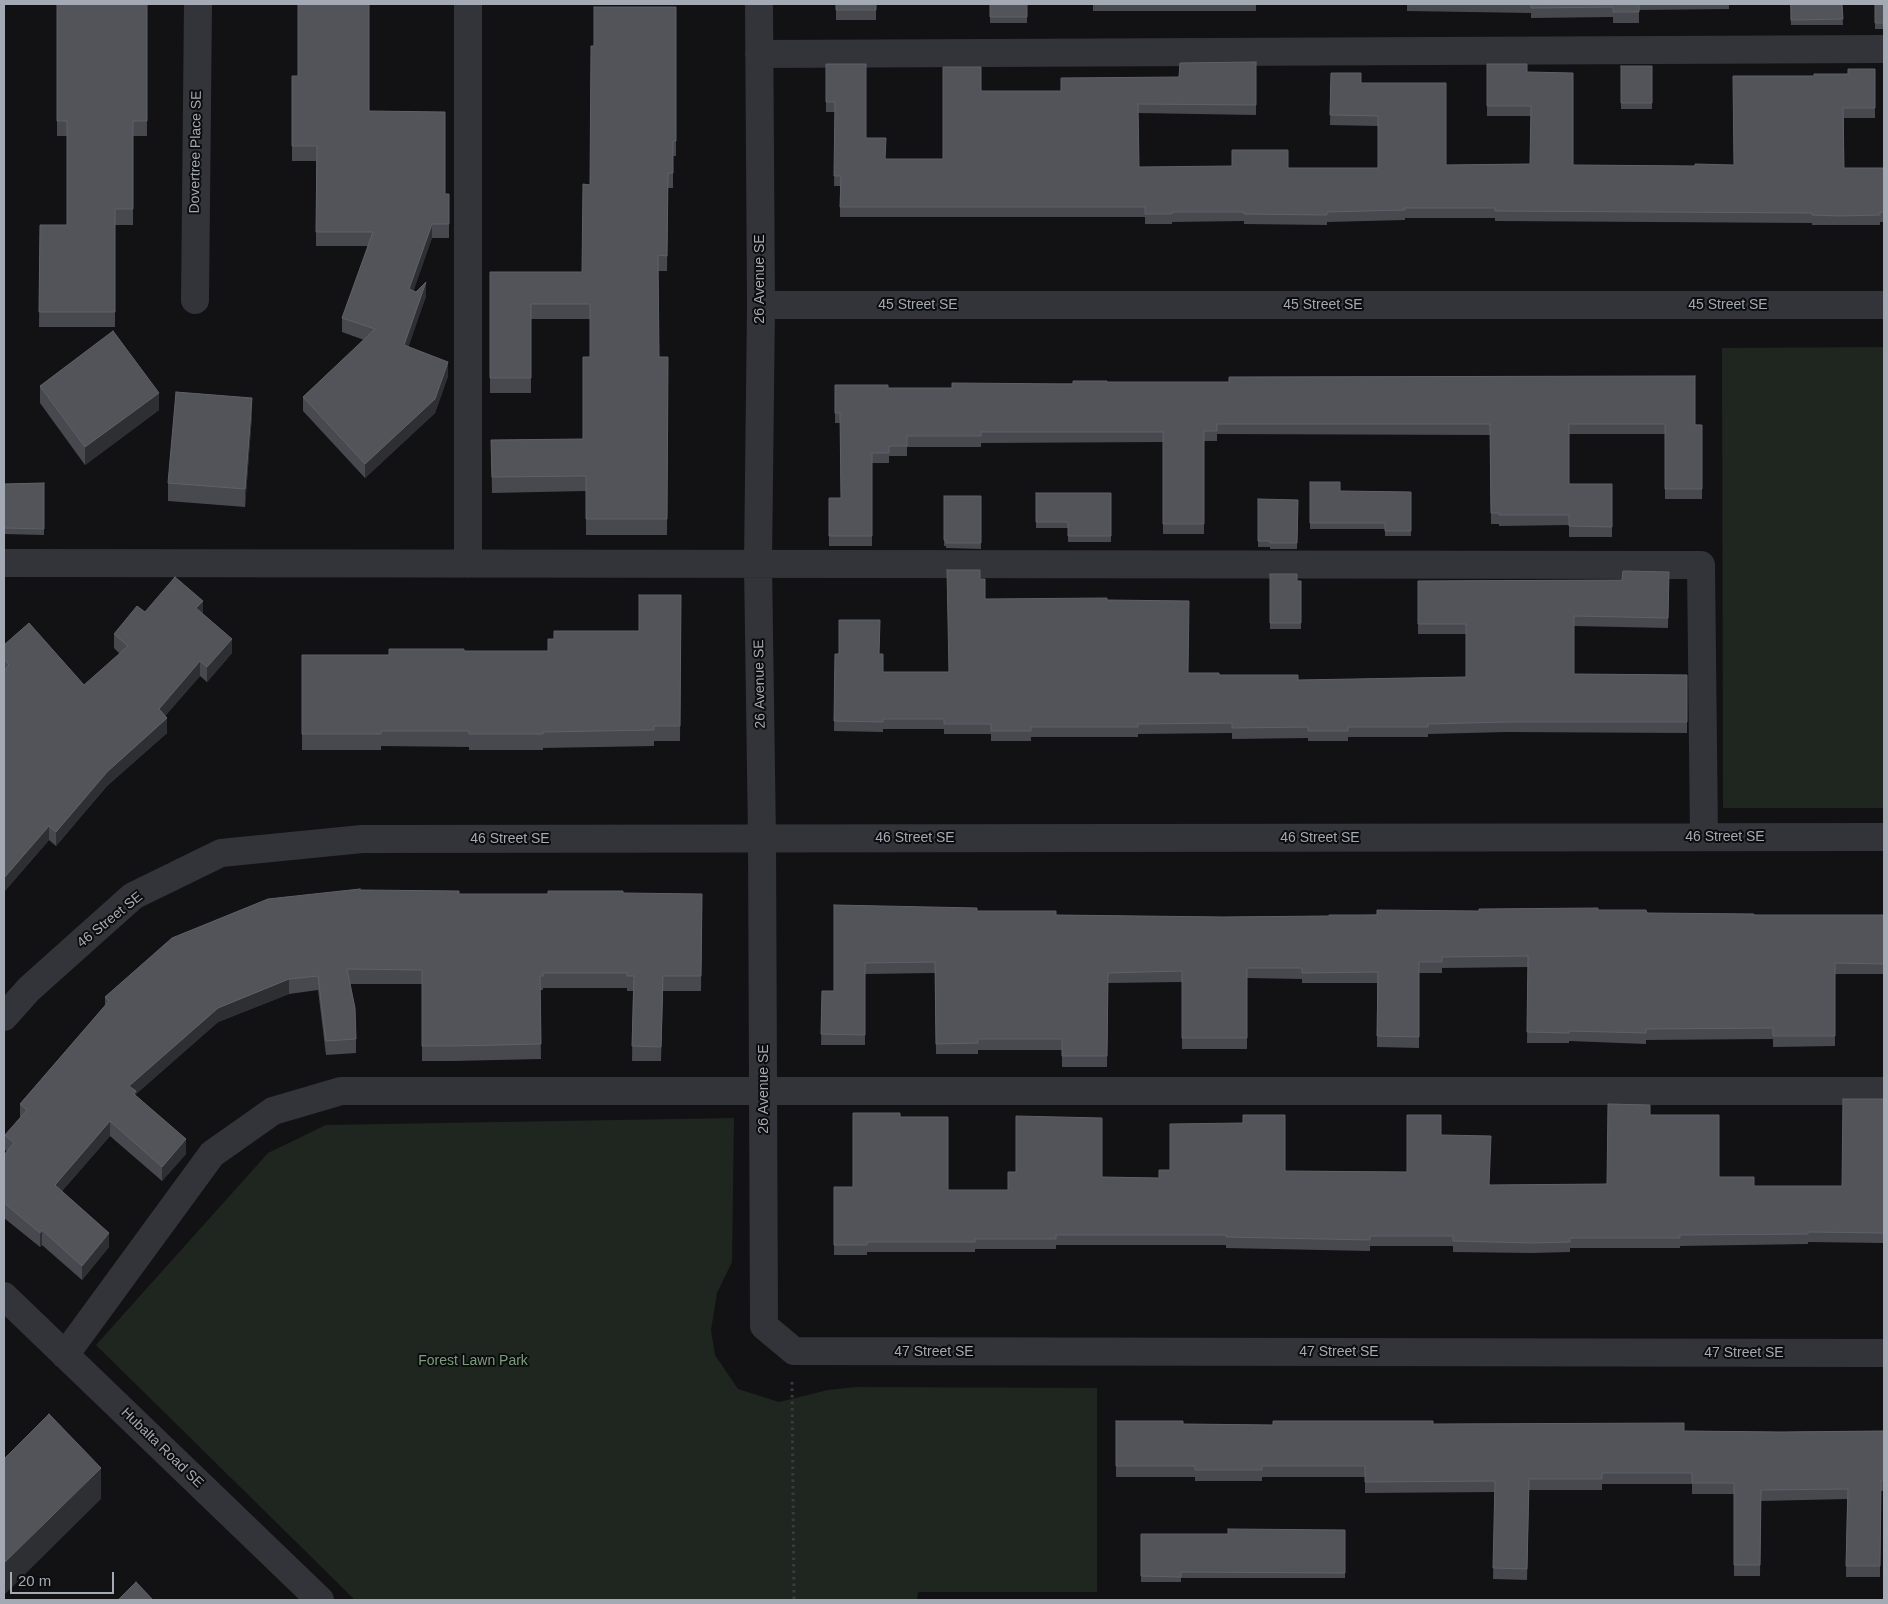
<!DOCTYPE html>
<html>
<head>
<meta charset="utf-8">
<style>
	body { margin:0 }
	#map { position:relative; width:1888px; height:1604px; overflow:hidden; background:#121214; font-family:Helvetica,sans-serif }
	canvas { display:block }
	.frame { position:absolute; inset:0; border:5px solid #a4aab4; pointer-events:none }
	.scale { position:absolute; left:10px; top:1572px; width:104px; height:22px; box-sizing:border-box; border:2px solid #a4aab4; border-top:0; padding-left:6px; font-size:15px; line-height:18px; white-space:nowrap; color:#a4aab4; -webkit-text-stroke:4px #0d0d0f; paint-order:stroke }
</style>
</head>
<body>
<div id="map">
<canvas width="1888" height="1604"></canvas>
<div class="frame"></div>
<div class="scale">20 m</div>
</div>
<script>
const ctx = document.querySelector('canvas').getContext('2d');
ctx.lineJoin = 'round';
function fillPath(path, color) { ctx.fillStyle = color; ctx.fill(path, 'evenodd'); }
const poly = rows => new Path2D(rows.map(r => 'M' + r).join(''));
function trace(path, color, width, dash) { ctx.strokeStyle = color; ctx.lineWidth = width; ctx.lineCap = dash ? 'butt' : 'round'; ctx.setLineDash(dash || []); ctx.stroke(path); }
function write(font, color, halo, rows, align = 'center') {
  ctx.font = font + ' Helvetica,sans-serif'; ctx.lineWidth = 4; ctx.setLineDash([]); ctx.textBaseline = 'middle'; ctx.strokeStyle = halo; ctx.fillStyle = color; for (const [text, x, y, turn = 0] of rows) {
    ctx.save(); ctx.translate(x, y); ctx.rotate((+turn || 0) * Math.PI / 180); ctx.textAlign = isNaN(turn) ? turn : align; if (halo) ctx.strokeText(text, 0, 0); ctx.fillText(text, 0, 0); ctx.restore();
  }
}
const green = poly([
	[1884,347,1884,808,1723,808,1722,348],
	[734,1118,732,1262,717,1293,711,1330,715,1355,738,1389,779,1402,828,1390,856,1387,1097,1388,1097,1592,918,1592,917,1600,355,1600,96,1345,268,1153,326,1125]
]);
const path = poly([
	[792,1382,794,1600]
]);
const minor = poly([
	[468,4,468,564],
	[759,4,761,305,758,564,762,838,764,1326,794,1351,1884,1353],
	[759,54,1884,49],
	[195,300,198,4],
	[761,305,1884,305],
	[4,563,1701,565,1704,837],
	[4,1017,29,989,133,896,221,853,362,839,1884,837],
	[4,1296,320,1600],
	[65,1355,212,1154,273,1111,341,1091,1884,1091]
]);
const wall = poly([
	[57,4,147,4,147,136,133,136,133,225,115,225,115,327,39,327,40,225,67,225,67,136,57,136],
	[836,4,876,4,876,20,836,20],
	[990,4,1027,4,1027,23,990,23],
	[1093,4,1256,4,1256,11,1093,11],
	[1407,4,1729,4,1729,9,1639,10,1639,23,1613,23,1613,17,1531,18,1531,13,1407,11],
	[1790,4,1842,4,1843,25,1791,25],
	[1875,4,1884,4,1884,29,1875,29],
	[676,7,676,156,673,156,673,188,668,188,667,271,658,271,659,357,668,357,667,535,586,535,586,491,492,493,491,440,583,439,590,357,590,319,531,319,531,393,490,393,490,272,582,272,590,185,594,46],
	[1256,62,1256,115,1138,113,1139,167,1288,168,1378,168,1378,126,1330,125,1331,73,1361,83,1446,165,1530,164,1531,116,1487,116,1487,64,1527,72,1573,165,1695,166,1734,165,1814,76,1848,74,1875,69,1875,118,1844,118,1844,168,1884,168,1884,222,1880,222,1880,225,1812,225,1812,223,1495,221,1495,218,1405,218,1405,220,1327,222,1327,225,1244,224,1244,221,1172,222,1172,224,1145,224,1145,217,840,217,840,186,834,186,835,112,826,112,826,64,866,138,886,159,943,159,981,91,1061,91,1179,77],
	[1621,66,1652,66,1652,109,1621,109],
	[292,76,298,76,369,111,445,194,449,194,449,238,432,238,413,291,426,296,408,347,448,376,435,413,365,478,303,411,303,397,364,340,342,332,342,318,368,246,316,246,316,161,292,161],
	[1107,382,1702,425,1702,499,1665,499,1665,434,1569,434,1569,484,1612,484,1612,537,1569,537,1569,525,1499,526,1499,524,1491,524,1490,435,1217,434,1217,441,1204,441,1204,534,1163,534,1163,442,981,443,981,447,907,447,907,456,889,456,889,463,872,463,872,546,829,546,829,498,841,498,840,423,835,423,835,385,888,388,952,388],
	[40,386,159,410,85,465,40,403],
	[252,415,245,507,168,501,168,483],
	[1310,482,1340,491,1411,492,1411,536,1385,536,1385,529,1310,529],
	[44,483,44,535,4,534,4,484],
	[1036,493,1111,493,1111,542,1068,542,1068,528,1036,528],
	[944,496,981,496,981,549,946,548,946,546,944,546],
	[1258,499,1298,500,1297,549,1270,549,1270,547,1258,547],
	[1669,572,1668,628,1574,626,1574,674,1687,675,1687,733,1507,732,1428,734,1428,737,1348,737,1348,741,1308,741,1308,738,1232,739,1232,733,1138,734,1138,737,1031,737,1031,741,991,741,991,734,944,734,944,729,883,729,883,732,834,731,835,654,880,654,883,672,949,672,980,579,985,599,1107,600,1188,673,1298,680,1466,677,1466,634,1418,634,1418,581,1622,580],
	[1270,574,1297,581,1301,581,1301,629,1270,629],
	[681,595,680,741,654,741,654,746,543,748,543,750,469,750,469,747,381,746,381,750,302,750,302,655,389,655,464,651,548,651,554,639,639,631],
	[145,612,203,614,232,653,207,682,200,676,165,716,167,733,107,786,56,846,49,840,4,892,4,645,84,685,120,654,114,648,114,634],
	[360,890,459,894,702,894,701,991,663,991,661,1061,632,1061,633,991,627,991,627,988,543,988,543,990,540,990,541,1059,453,1061,422,1061,422,984,350,984,356,1039,356,1053,326,1055,318,990,289,994,218,1022,136,1094,136,1096,186,1154,162,1181,110,1136,62,1191,109,1247,82,1280,42,1245,40,1247,4,1218,4,1155,7,1151,5,1150,5,1135,20,1118,20,1104,105,1006,105,997],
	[834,905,1056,915,1223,917,1329,916,1479,911,1598,910,1647,913,1754,915,1884,915,1884,974,1835,974,1835,1046,1773,1047,1773,1039,1646,1040,1646,1044,1569,1041,1569,1043,1527,1043,1528,967,1442,968,1442,973,1419,973,1419,1048,1377,1047,1377,983,1302,983,1302,979,1247,978,1247,1049,1182,1049,1182,982,1108,983,1107,1067,1062,1067,1062,1050,978,1050,978,1054,936,1054,935,973,865,974,865,1045,821,1045,822,991,834,991],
	[1650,1115,1719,1177,1754,1186,1842,1186,1884,1168,1884,1243,1808,1242,1808,1244,1680,1246,1680,1248,1570,1248,1570,1252,1531,1253,1453,1252,1453,1246,1370,1246,1370,1251,1226,1248,1226,1245,1056,1245,1056,1249,975,1249,975,1252,867,1252,867,1255,834,1255,834,1187,853,1187,900,1117,948,1190,1008,1190,1102,1177,1159,1178,1285,1171,1407,1172,1441,1135,1490,1185,1607,1184],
	[1116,1421,1183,1424,1273,1425,1433,1424,1684,1431,1780,1432,1884,1431,1884,1491,1881,1491,1880,1577,1846,1577,1847,1499,1761,1501,1760,1576,1734,1576,1734,1494,1692,1494,1692,1484,1602,1484,1602,1490,1529,1490,1527,1580,1493,1579,1495,1492,1365,1493,1365,1477,1262,1477,1262,1481,1195,1481,1195,1477,1116,1477],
	[1345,1530,1345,1578,1181,1578,1181,1582,1141,1582,1141,1534,1228,1534]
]);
const shadedWall = poly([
	[432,224,432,238,409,304,409,289],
	[426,282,426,296,404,360,404,345],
	[448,362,448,376,435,413,365,478,365,464],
	[159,393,159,410,85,465,85,447],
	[252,398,252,415,245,507,245,489],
	[203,601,203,615,196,608],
	[232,639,232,653,207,682,207,667],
	[200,661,200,676,159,723,159,709],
	[167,718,167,733,107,786,56,846,56,832,107,772],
	[49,826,49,840,4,892,4,878],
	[289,979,289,994,218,1022,136,1094,136,1106,129,1086,218,1008],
	[110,1121,110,1136,55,1199,55,1185],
	[186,1139,186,1154,162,1181,162,1167],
	[42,1230,42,1245,40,1247,40,1233],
	[109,1233,109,1247,82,1280,82,1266],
	[101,1468,101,1499,4,1595,4,1563]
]);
const building = poly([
	[57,4,147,4,147,121,133,121,133,209,115,209,115,312,39,312,40,225,67,225,67,121,57,121,57,4],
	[298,4,369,4,369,111,445,112,445,194,449,194,449,224,432,224,409,289,416,292,426,282,404,345,448,362,435,399,365,464,303,397,375,329,342,318,373,232,316,232,317,146,292,146,292,76,298,76,298,4],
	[836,4,876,4,876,10,836,10,836,4],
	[990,4,1027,4,1027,17,990,17,990,4],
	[1531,4,1639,4,1639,12,1613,12,1613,7,1531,8,1531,4],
	[1791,4,1842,4,1843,19,1791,20,1791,4],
	[1875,4,1884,4,1884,23,1875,23,1875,4],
	[594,7,676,7,676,141,673,141,673,173,668,173,667,256,658,255,659,357,668,357,667,519,586,519,586,476,492,477,491,440,583,439,583,357,590,357,590,304,531,304,531,378,490,378,490,272,582,272,583,184,590,185,591,46,594,46,594,7],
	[1256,62,1256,105,1138,104,1139,167,1232,166,1232,150,1288,150,1288,168,1378,168,1378,116,1330,115,1331,73,1361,73,1361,83,1446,83,1446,165,1530,164,1531,106,1487,106,1487,64,1527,64,1527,72,1573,73,1573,165,1695,166,1695,164,1734,165,1733,76,1814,76,1814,74,1848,74,1848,69,1875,69,1875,108,1843,108,1844,168,1884,168,1884,212,1880,212,1880,215,1839,216,1812,215,1812,213,1495,211,1495,208,1405,208,1405,210,1327,212,1327,215,1244,214,1244,212,1172,212,1172,214,1145,214,1145,207,840,207,841,176,834,176,835,102,826,102,826,64,866,64,866,138,886,138,885,159,943,159,943,67,981,67,981,91,1061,91,1061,78,1179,77,1180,63,1256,62],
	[1621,66,1652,66,1652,103,1621,103,1621,66],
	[113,331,159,393,85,447,40,386,113,331],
	[1695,376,1695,425,1702,425,1702,489,1665,489,1665,424,1569,424,1569,484,1612,484,1612,527,1569,526,1569,515,1499,515,1499,513,1491,513,1490,424,1217,424,1217,431,1204,431,1204,524,1163,524,1163,432,981,432,981,436,907,436,907,446,889,446,889,453,872,453,872,536,829,536,829,498,841,498,840,413,835,413,835,385,888,385,888,388,952,388,952,383,1073,384,1073,381,1107,381,1107,382,1229,382,1229,377,1695,376],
	[176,392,252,398,245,489,168,483,176,392],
	[1310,482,1340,482,1340,491,1411,492,1411,531,1385,531,1385,523,1310,523,1310,482],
	[44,483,44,529,4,528,4,484,44,483],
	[1036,493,1111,493,1111,536,1068,536,1068,522,1036,522,1036,493],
	[944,496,981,496,981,543,946,543,946,540,944,540,944,496],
	[1258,499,1298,500,1297,543,1270,543,1270,541,1258,541,1258,499],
	[947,570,980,570,980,579,985,579,985,599,1107,598,1107,600,1189,601,1188,673,1219,673,1219,675,1298,675,1298,680,1466,677,1466,624,1418,624,1418,581,1622,580,1623,571,1669,572,1668,618,1574,616,1574,674,1687,675,1687,722,1507,722,1428,724,1428,727,1348,727,1348,731,1308,731,1308,727,1232,728,1232,723,1138,724,1138,727,1031,727,1031,731,991,731,991,724,944,724,944,719,883,719,883,722,834,721,835,654,839,654,839,620,880,620,879,654,883,654,883,672,949,672,947,570],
	[1270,574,1297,574,1297,581,1301,581,1301,623,1270,623,1270,574],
	[175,577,203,601,196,608,232,639,207,667,200,661,159,709,167,718,107,772,56,832,49,826,4,878,4,671,9,665,4,659,4,645,29,623,84,685,128,646,114,634,137,606,145,612,175,577],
	[639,595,681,595,680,726,654,726,654,730,543,732,543,734,469,734,469,731,381,731,381,734,302,734,302,655,389,655,389,649,464,649,464,651,548,651,548,639,554,639,554,631,639,631,639,595],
	[360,889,360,890,459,891,459,894,548,894,548,891,623,891,623,893,702,894,701,976,663,976,661,1047,632,1046,634,976,627,976,627,973,543,973,543,976,540,976,541,1044,453,1046,422,1046,422,970,347,969,355,1008,356,1039,326,1041,318,976,289,979,218,1008,129,1086,136,1091,134,1094,186,1139,162,1167,110,1121,55,1185,109,1233,82,1266,42,1230,40,1233,4,1203,4,1155,14,1143,5,1135,27,1110,20,1104,109,1001,105,997,172,938,268,899,360,889],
	[834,905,977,908,977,911,1056,911,1056,915,1223,917,1329,916,1329,915,1377,915,1377,910,1479,911,1479,909,1598,908,1598,910,1646,910,1647,913,1754,914,1754,915,1884,915,1884,964,1835,963,1835,1036,1773,1036,1773,1028,1646,1029,1646,1033,1569,1031,1569,1033,1527,1032,1528,956,1442,957,1442,962,1419,962,1419,1037,1377,1036,1378,972,1302,973,1302,968,1247,968,1247,1038,1182,1038,1182,971,1108,973,1107,1056,1062,1056,1062,1039,978,1039,978,1043,936,1044,935,962,865,963,865,1035,821,1034,822,991,834,991,834,905],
	[1843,1099,1884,1099,1884,1233,1808,1232,1808,1234,1680,1235,1680,1238,1570,1238,1570,1242,1531,1243,1453,1241,1453,1236,1370,1236,1370,1240,1226,1237,1226,1235,1056,1235,1056,1239,975,1239,975,1242,867,1242,867,1245,834,1245,834,1187,853,1187,853,1113,900,1113,900,1117,948,1117,948,1190,1008,1190,1008,1172,1016,1172,1016,1116,1102,1118,1102,1177,1159,1178,1159,1170,1170,1170,1170,1124,1243,1123,1243,1115,1285,1115,1285,1171,1407,1172,1407,1115,1441,1115,1441,1135,1491,1136,1489,1185,1607,1184,1608,1104,1650,1105,1650,1115,1719,1115,1719,1177,1754,1177,1754,1186,1842,1186,1843,1099],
	[49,1414,101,1468,4,1563,4,1459,49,1414],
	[1116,1421,1183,1421,1183,1424,1273,1425,1273,1421,1433,1421,1433,1424,1684,1423,1684,1431,1780,1432,1884,1431,1884,1480,1881,1480,1880,1566,1846,1566,1848,1489,1761,1490,1760,1565,1734,1565,1734,1483,1692,1483,1692,1473,1602,1473,1602,1479,1529,1479,1527,1569,1493,1568,1495,1481,1365,1482,1365,1466,1262,1466,1262,1470,1195,1470,1195,1466,1116,1466,1116,1421],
	[1228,1529,1345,1530,1345,1573,1181,1572,1181,1577,1141,1576,1141,1534,1228,1534,1228,1529],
	[136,1582,153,1600,118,1600,136,1582]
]);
const streetNames = [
	["Dovertree Place SE",196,152,-89],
	["26 Avenue SE",760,279,-90],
	["45 Street SE",918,305],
	["45 Street SE",1323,305],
	["45 Street SE",1728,305],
	["26 Avenue SE",760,684,-91],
	["46 Street SE",1725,837],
	["46 Street SE",915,838],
	["46 Street SE",1320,838],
	["46 Street SE",510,839],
	["46 Street SE",110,920,-39],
	["26 Avenue SE",764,1089,-90],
	["47 Street SE",934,1352],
	["47 Street SE",1339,1352],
	["47 Street SE",1744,1353],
	["Hubalta Road SE",162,1448,44]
];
const parkNames = [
	["Forest Lawn Park",473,1361]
];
fillPath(green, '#1f261f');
trace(path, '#393b40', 3, [2.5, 4]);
trace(minor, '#333439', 28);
fillPath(wall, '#48494f');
fillPath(shadedWall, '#2e2f33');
fillPath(building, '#52545a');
trace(building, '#5f6168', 1);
write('14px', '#a4aab4', '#0d0d0f', streetNames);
write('14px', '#7b9f7c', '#0d0d0f', parkNames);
</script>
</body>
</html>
